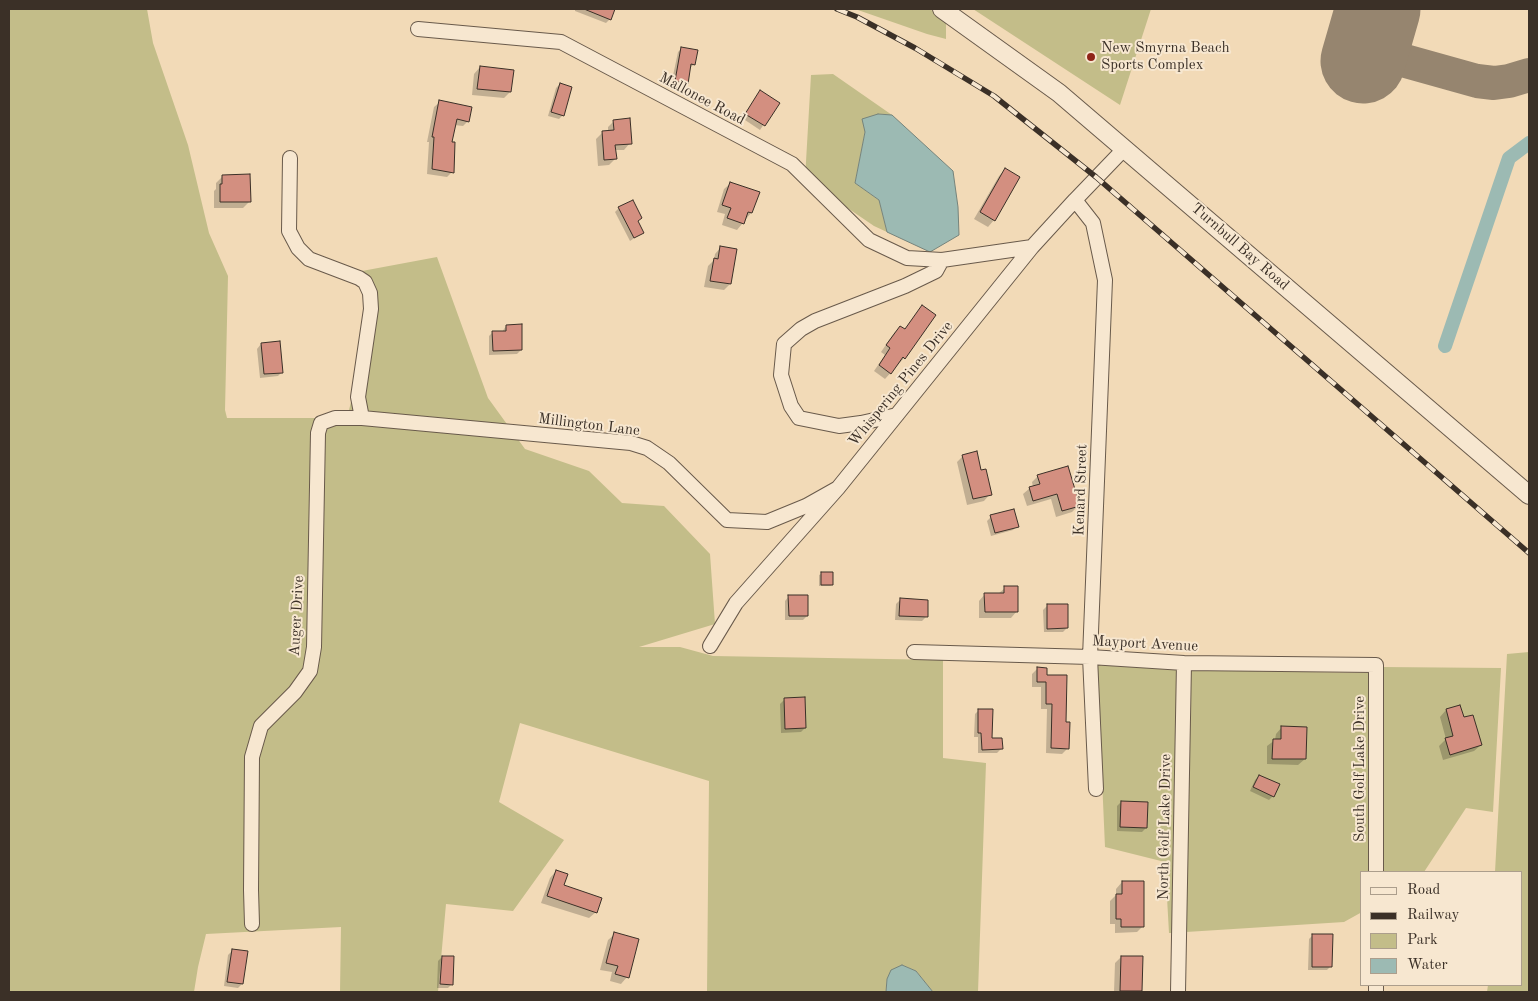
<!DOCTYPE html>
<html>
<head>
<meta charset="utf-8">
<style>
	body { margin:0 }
	#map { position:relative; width:1538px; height:1001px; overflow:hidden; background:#f2dab7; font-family:"Old Standard TT",serif }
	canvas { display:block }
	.frame { position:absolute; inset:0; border:10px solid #3b3027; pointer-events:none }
	.legend { position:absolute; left:1360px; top:871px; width:162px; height:115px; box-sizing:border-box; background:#f7e7d0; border:1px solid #ac9e8c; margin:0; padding:6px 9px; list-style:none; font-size:15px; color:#3b3027 }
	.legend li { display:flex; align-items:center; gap:10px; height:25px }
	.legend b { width:25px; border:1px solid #ac9e8c }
</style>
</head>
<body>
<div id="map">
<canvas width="1538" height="1001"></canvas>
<div class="frame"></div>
<ul class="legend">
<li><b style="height:6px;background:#f7e7d0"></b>Road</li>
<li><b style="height:6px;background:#3b3027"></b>Railway</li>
<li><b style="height:14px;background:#c3bd89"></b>Park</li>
<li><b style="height:14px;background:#9cbab3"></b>Water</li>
</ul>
</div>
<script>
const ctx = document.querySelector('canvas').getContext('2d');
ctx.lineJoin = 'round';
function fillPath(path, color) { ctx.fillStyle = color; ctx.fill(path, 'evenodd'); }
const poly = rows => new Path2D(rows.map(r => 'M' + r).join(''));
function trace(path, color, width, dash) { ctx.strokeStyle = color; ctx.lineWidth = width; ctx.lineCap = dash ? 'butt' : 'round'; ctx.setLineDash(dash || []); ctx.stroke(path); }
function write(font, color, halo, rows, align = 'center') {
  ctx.font = font + ' "Old Standard TT",serif'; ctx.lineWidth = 4; ctx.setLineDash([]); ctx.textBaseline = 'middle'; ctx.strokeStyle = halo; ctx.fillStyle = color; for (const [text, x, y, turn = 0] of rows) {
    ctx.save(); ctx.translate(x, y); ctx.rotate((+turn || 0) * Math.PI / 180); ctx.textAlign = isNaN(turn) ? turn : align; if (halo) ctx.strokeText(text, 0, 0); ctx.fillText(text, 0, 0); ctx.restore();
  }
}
const green = poly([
	[9,9,147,9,153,43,188,145,209,233,228,276,225,410,227,418,347,418,369,330,362,271,437,257,488,398,525,449,589,471,622,503,664,506,710,554,715,624,639,647,680,647,713,656,943,660,943,758,986,763,978,992,933,992,916,971,902,965,887,979,886,992,707,992,709,781,520,723,499,802,564,840,513,911,446,904,438,992,340,992,341,927,206,934,198,967,194,992,9,992],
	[855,9,930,9,946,21,946,39,927,34],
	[973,9,1151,9,1120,105],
	[833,74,892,115,878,114,865,132,855,183,879,200,887,232,874,226,805,179,811,75],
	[1529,652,1529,992,1487,992,1488,985,1522,985,1522,872,1495,872,1507,654],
	[1097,665,1177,670,1172,933,1169,933,1165,862,1105,847],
	[1382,667,1501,668,1493,812,1466,808,1424,872,1383,872],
	[1190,670,1369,673,1370,872,1362,872,1362,912,1344,922,1186,932]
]);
const water = poly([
	[878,114,892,115,953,171,958,207,959,235,930,252,887,232,879,200,855,183,865,132,862,119,878,114],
	[902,965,916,971,933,992,886,992,887,979,891,970,902,965]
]);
const shadow = poly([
	[575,9,614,9,610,19,606,23,575,11],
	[682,48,694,64,689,69,687,83,683,87,671,85,678,52],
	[480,67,510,92,504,98,472,95,474,74],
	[560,84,563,115,559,119,548,116,556,88],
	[760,91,778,103,760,130,742,118],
	[440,102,468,121,463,126,454,125,450,144,452,172,447,177,427,174,429,142,427,142,434,107],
	[614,121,630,143,624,150,615,150,615,159,609,165,598,166,596,139,602,133,608,132,608,127],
	[1005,170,994,220,988,227,974,219,999,176],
	[223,176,250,201,243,208,214,208,214,191,216,189,216,183],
	[731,183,751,213,737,230,722,225,725,214,717,212,724,189],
	[619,208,637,222,643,232,630,241,615,212],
	[721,247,730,284,724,290,704,287,708,266,714,260,715,254],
	[917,313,935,316,904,358,885,379,874,371,885,355,881,352,894,333,900,327,904,330],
	[506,326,521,350,517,354,489,355,489,336,493,332,502,332],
	[261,344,282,372,278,376,260,378,257,349],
	[963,456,980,471,990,494,984,501,967,505,957,462],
	[1038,476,1078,506,1072,512,1056,517,1051,499,1027,506,1023,494,1030,488,1033,487,1032,482],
	[991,517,1017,526,1013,530,991,536,987,521],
	[821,574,832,585,830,586,819,586,819,575],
	[1005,588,1017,611,1011,618,979,618,979,601,985,594,998,594],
	[789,596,807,616,803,620,785,620,785,601],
	[900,600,926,617,922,621,895,620,896,604],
	[1047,606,1067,628,1063,632,1044,632,1043,610],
	[1038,668,1046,676,1064,723,1068,748,1062,754,1046,753,1047,709,1041,709,1041,687,1032,687,1032,674],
	[784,700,805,728,801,732,781,733,780,704],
	[1460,707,1463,719,1481,745,1474,751,1443,760,1439,746,1446,739,1440,717,1446,710],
	[979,710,991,739,1001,749,997,753,978,753,978,737,974,737,975,714],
	[1282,727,1305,759,1298,765,1267,764,1267,746,1275,740,1276,734],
	[1259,776,1273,796,1269,800,1250,791,1255,780],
	[1121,802,1146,828,1142,832,1117,831,1117,806],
	[556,871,562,886,596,912,589,918,541,903,550,878],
	[1122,882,1143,926,1137,932,1115,933,1115,924,1110,924,1110,901,1116,895,1116,889],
	[615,934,627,977,621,984,610,981,612,972,600,970,608,940],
	[1313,935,1331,966,1327,970,1308,970,1309,939],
	[232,951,242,984,238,988,224,986,228,955],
	[442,957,452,984,448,988,437,988,438,961],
	[1121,957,1141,991,1139,992,1114,992,1115,963]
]);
const canal = poly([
	[1445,346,1509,158,1529,143]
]);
const taxiway = poly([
	[1366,50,1477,81,1494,83,1509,81,1529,75]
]);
const runway = poly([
	[1363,61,1378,9]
]);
const building = poly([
	[584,9,615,9,611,20,584,9],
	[681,47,698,50,695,65,691,64,688,84,675,81,681,47],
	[480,66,514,70,511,92,477,89,480,66],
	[560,83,572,87,564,116,551,112,560,83],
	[760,90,780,103,765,126,745,114,760,90],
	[439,100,472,107,469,122,457,119,452,142,455,142,454,173,432,169,434,137,432,137,439,100],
	[630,118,632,144,615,145,617,159,604,160,602,131,614,130,613,120,630,118],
	[1005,168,1020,177,995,221,980,212,1005,168],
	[250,174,251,202,220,202,220,184,222,184,222,175,250,174],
	[730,182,760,192,752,213,748,212,744,224,727,218,731,208,722,205,730,182],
	[633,200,642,218,638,221,644,233,634,238,618,207,633,200],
	[720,246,737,249,731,284,710,281,714,258,718,259,720,246],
	[922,305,936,315,905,359,903,357,891,374,879,365,890,348,886,345,900,326,905,329,922,305],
	[522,324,522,350,493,351,492,331,506,331,506,325,522,324],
	[280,341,283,373,264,374,261,343,280,341],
	[977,451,981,470,986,469,992,495,973,499,962,455,977,451],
	[1068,466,1080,506,1062,511,1057,494,1033,501,1029,487,1040,484,1037,475,1068,466],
	[1014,509,1019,527,995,533,990,515,1014,509],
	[821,572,833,572,833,585,821,585,821,572],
	[1004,586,1018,586,1018,612,985,612,984,593,1004,593,1004,586],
	[788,595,808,595,808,616,789,616,788,595],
	[900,598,928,600,928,617,899,616,900,598],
	[1047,604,1068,604,1068,628,1047,629,1047,604],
	[1037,667,1047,668,1047,675,1067,675,1066,722,1070,722,1069,749,1051,748,1052,704,1046,704,1046,682,1037,682,1037,667],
	[805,697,806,728,785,729,784,698,805,697],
	[1460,705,1464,717,1473,715,1482,745,1450,755,1445,738,1453,736,1446,709,1460,705],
	[978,709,993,709,992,738,1002,738,1003,749,982,750,981,733,978,733,978,709],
	[1281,726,1307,727,1306,759,1272,759,1273,739,1281,739,1281,726],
	[1259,775,1280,784,1274,797,1253,787,1259,775],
	[1121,801,1148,802,1147,828,1120,827,1121,801],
	[556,870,568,874,564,885,602,898,597,913,547,896,556,870],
	[1122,881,1144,881,1144,927,1121,927,1121,919,1116,919,1116,894,1122,894,1122,881],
	[614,932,639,939,629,978,615,974,618,966,606,963,614,932],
	[1312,934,1333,934,1332,967,1312,967,1312,934],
	[232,949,248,951,243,984,227,982,232,949],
	[442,956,454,956,453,985,440,984,442,956],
	[1121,956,1143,956,1142,991,1120,991,1121,956]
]);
const minor = poly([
	[418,29,561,42,792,164,869,240,907,258,942,260,1032,247],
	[290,158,289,231,298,248,309,259,359,278,365,282,370,293,371,309,358,397,362,418],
	[1075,200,1093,223,1105,280,1090,657,1096,789],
	[897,415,861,423,839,426,799,418,791,406,781,375,784,344,801,329,815,321,905,286,936,271,942,260],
	[710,646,736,603,838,488,1032,247,1075,200,1125,148],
	[914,652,1090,657,1184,663,1376,665,1376,872],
	[252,924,251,890,252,757,261,726,295,692,310,671,314,647,318,433,321,423,335,418,362,418,631,443,647,448,669,463,727,520,767,522,806,506,838,488],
	[1376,985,1376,992],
	[1178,992,1184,663]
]);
const tertiary = poly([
	[942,9,1059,93,1529,495]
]);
const rail = poly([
	[837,9,857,17,915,48,994,96,1096,177,1529,553]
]);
const markers = [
	[1091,57,5,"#8f2418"]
];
const poiNames = [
	["New Smyrna Beach",1101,48],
	["Sports Complex",1101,65]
];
const streetNames = [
	["Mallonee Road",702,99,28],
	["Turnbull Bay Road",1240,247,41],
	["Whispering Pines Drive",901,384,-51],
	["Millington Lane",589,425,7],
	["Kenard Street",1081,490,-88],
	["Auger Drive",297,616,-87],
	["Mayport Avenue",1145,644,3],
	["South Golf Lake Drive",1360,769,-90],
	["North Golf Lake Drive",1165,827,-89]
];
fillPath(green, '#c3bd89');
fillPath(water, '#9cbab3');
trace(water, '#75837b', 1);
fillPath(shadow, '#0003');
trace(canal, '#9cbab3', 14);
trace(taxiway, '#96856f', 34);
trace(runway, '#96856f', 85);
fillPath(building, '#d38f80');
trace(building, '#3b3027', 1);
trace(minor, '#695a4b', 16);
trace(tertiary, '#695a4b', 20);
trace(minor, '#f7e7d0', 14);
trace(tertiary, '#f7e7d0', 18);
trace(rail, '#3b3027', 5.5);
trace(rail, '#f7e7d0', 4, [11]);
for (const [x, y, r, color] of markers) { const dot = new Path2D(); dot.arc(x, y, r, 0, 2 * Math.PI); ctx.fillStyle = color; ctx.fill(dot); trace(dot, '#f7e7d0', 2); }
write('15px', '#3b3027', '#f7e7d0', poiNames, 'left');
write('15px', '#3b3027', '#f7e7d0', streetNames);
</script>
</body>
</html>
